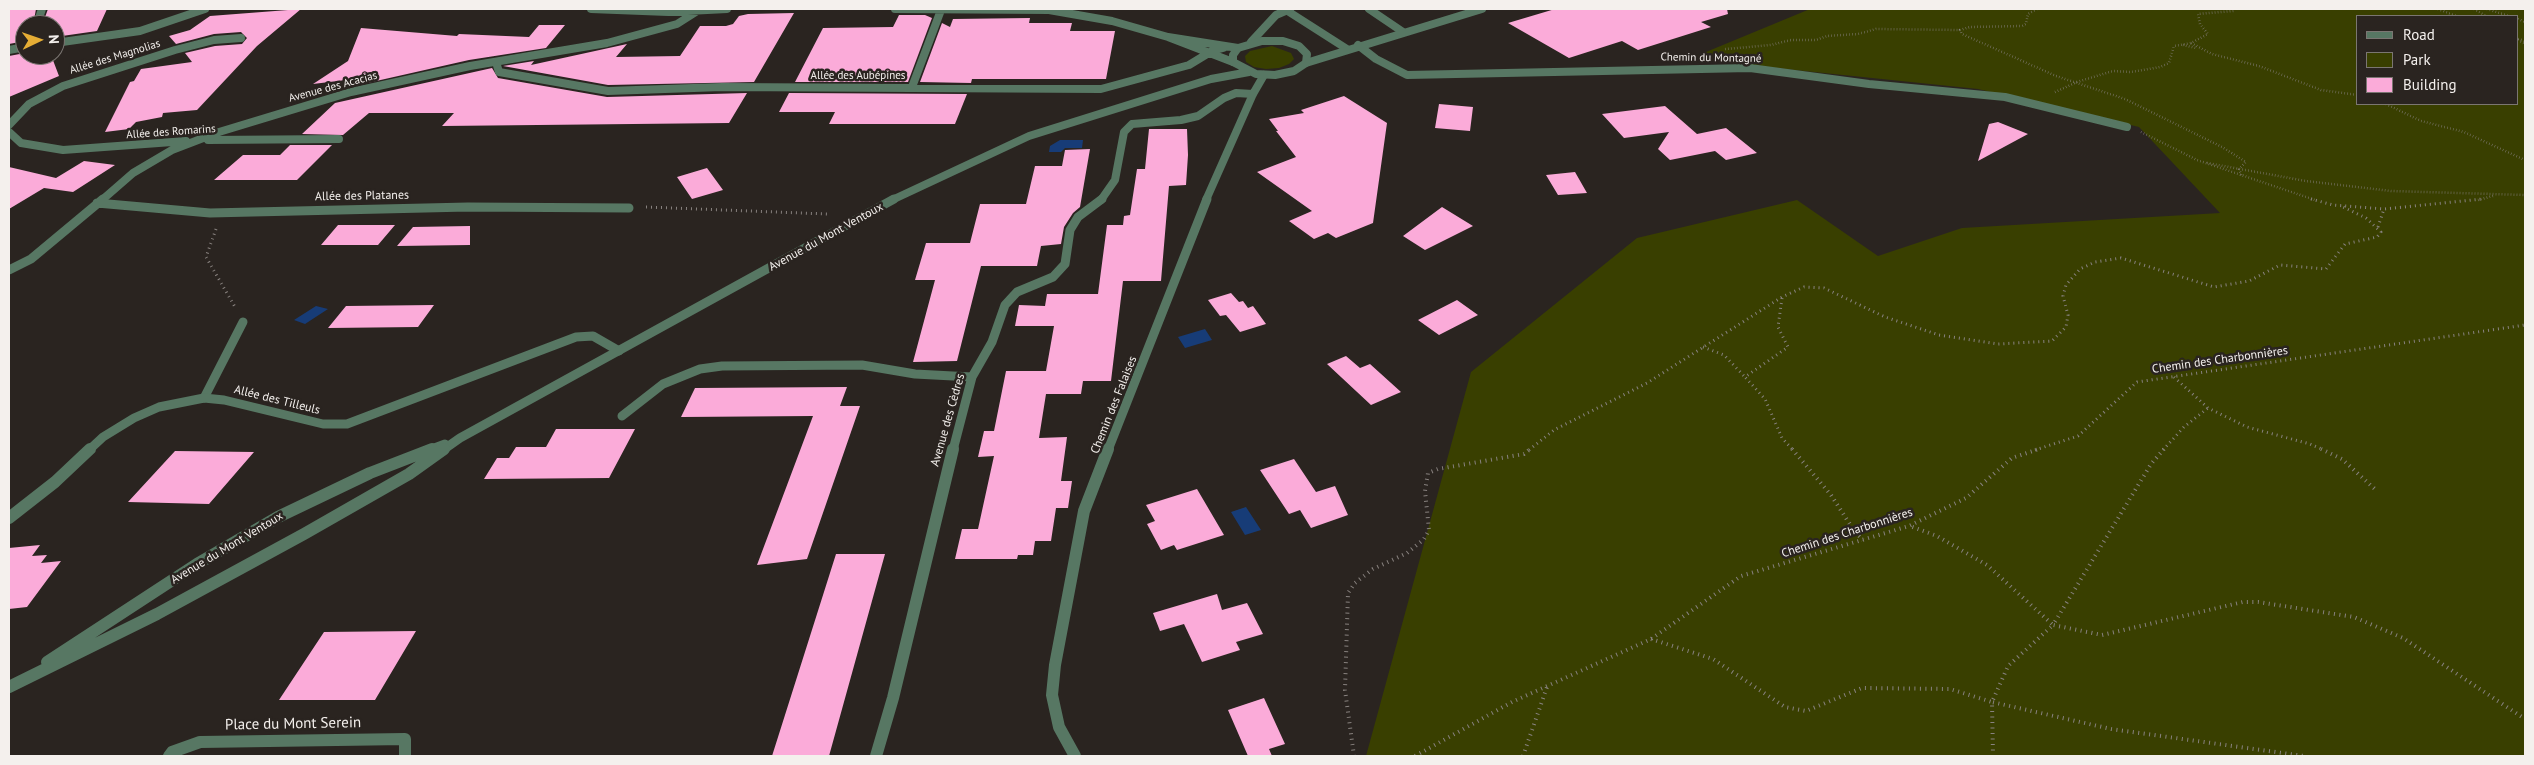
<!DOCTYPE html>
<html>
<head>
<meta charset="utf-8">
<style>
	body { margin:0 }
	#map { position:relative; width:2534px; height:765px; overflow:hidden; background:#2a2420; font-family:"PT Sans",sans-serif }
	canvas { display:block }
	.frame { position:absolute; inset:0; border:10px solid #f4f0ed; pointer-events:none }
	.legend { position:absolute; left:2356px; top:15px; width:162px; height:90px; box-sizing:border-box; background:#2a2420; border:1px solid #7b7672; margin:0; padding:6px 9px; list-style:none; font-size:15px; color:#f4f0ed }
	.legend li { display:flex; align-items:center; gap:10px; height:25px }
	.legend b { width:25px; border:1px solid #7b7672 }
	.north { position:absolute; left:15px; top:15px; width:50px; height:50px; box-sizing:border-box; background:#2a2420; border:1px solid #7b7672; border-radius:50%; rotate:87deg; font-size:14px; font-weight:700; line-height:20px; text-align:center; color:#f4f0ed }
	.north::after { content:''; display:block; margin:auto; width:18px; height:22px; background:#e5ad35; clip-path:polygon(50% 0,100% 100%,50% 72%,0 100%) }
</style>
</head>
<body>
<div id="map">
<canvas width="2534" height="765"></canvas>
<div class="frame"></div>
<ul class="legend">
<li><b style="height:6px;background:#577763"></b>Road</li>
<li><b style="height:14px;background:#393f00"></b>Park</li>
<li><b style="height:14px;background:#fbabd9"></b>Building</li>
</ul>
<div class="north">N</div>
</div>
<script>
const ctx = document.querySelector('canvas').getContext('2d');
ctx.lineJoin = 'round';
function fillPath(path, color) { ctx.fillStyle = color; ctx.fill(path, 'evenodd'); }
const poly = rows => new Path2D(rows.map(r => 'M' + r).join(''));
function trace(path, color, width, dash) { ctx.strokeStyle = color; ctx.lineWidth = width; ctx.lineCap = dash ? 'butt' : 'round'; ctx.setLineDash(dash || []); ctx.stroke(path); }
function write(font, color, halo, rows, align = 'center') {
  ctx.font = font + ' "PT Sans",sans-serif'; ctx.lineWidth = 5; ctx.setLineDash([]); ctx.textBaseline = 'middle'; ctx.strokeStyle = halo; ctx.fillStyle = color; for (const [text, x, y, turn = 0] of rows) {
    ctx.save(); ctx.translate(x, y); ctx.rotate((+turn || 0) * Math.PI / 180); ctx.textAlign = isNaN(turn) ? turn : align; if (halo) ctx.strokeText(text, 0, 0); ctx.fillText(text, 0, 0); ctx.restore();
  }
}
const green = poly([
	[1810,9,2525,9,2525,756,1366,756,1471,372,1637,238,1797,200,1878,256,1962,228,2220,213,2139,127,1978,89,1689,59],
	[2358,16,2518,16,2518,104,2358,104],
	[1272,46,1291,53,1294,59,1289,64,1279,68,1266,69,1254,67,1246,62,1245,56,1250,51]
]);
const water = poly([
	[1060,140,1083,140,1082,148,1065,148,1061,152,1049,152,1050,146],
	[316,306,328,309,305,324,294,320],
	[1205,329,1212,340,1185,348,1178,337],
	[1246,507,1261,530,1245,535,1231,512]
]);
const building = poly([
	[9,9,36,9,34,20,40,24,44,20,48,9,107,9,97,31,55,37,55,25,25,25,25,41,9,44],
	[301,9,257,46,197,110,163,113,162,117,136,122,129,129,105,132,130,82,134,81,141,69,192,62,185,53,215,46,242,44,247,38,241,32,214,34,176,44,169,36,190,30,210,16],
	[1555,9,1727,9,1728,14,1701,22,1711,27,1638,50,1622,41,1569,58,1508,23],
	[794,13,754,82,608,85,503,66,534,61,531,65,627,44,616,57,680,56,700,26,726,26,733,24,739,16,748,14],
	[899,15,925,15,932,18,908,82,795,82,823,28,893,27],
	[1030,18,1029,23,1072,23,1070,31,1115,31,1106,79,972,79,971,83,920,82,942,23,950,27,953,19],
	[539,25,565,25,546,48,469,60,354,86,362,78,313,84,348,61,361,28,457,36,459,34,529,37],
	[25,53,25,55,51,55,59,76,9,97,9,56],
	[492,68,498,78,607,97,747,93,729,123,442,126,454,113,369,113,343,135,302,134,335,103],
	[789,93,967,94,955,124,829,124,835,112,779,112],
	[1344,96,1387,123,1373,223,1336,238,1328,233,1314,239,1289,221,1312,211,1257,172,1296,157,1276,131,1278,131,1269,119,1304,113,1301,110],
	[1439,104,1473,107,1470,131,1435,128],
	[1665,106,1697,134,1726,128,1757,153,1726,160,1715,151,1670,160,1658,149,1669,132,1624,138,1602,114],
	[1998,122,2028,134,1978,161,1989,124],
	[1149,129,1187,129,1188,155,1186,185,1169,186,1161,281,1123,281,1111,381,1083,381,1081,394,1046,394,1039,438,1067,437,1061,481,1072,481,1068,508,1056,508,1051,541,1035,541,1033,555,1018,555,1017,559,955,559,962,529,978,529,994,456,978,457,984,431,994,431,1006,371,1046,371,1054,326,1015,326,1019,305,1045,306,1047,294,1098,294,1107,225,1123,225,1124,216,1130,215,1137,169,1145,169],
	[290,145,332,145,297,180,214,180,243,155,280,155],
	[1090,149,1080,207,1073,213,1064,227,1061,244,1041,246,1037,266,981,266,957,361,913,362,935,280,915,280,926,243,970,243,980,204,1026,204,1035,166,1062,166,1065,150],
	[84,161,115,165,73,192,44,188,9,209,9,167,56,178],
	[707,168,723,190,692,199,677,177],
	[1575,172,1587,193,1558,195,1546,175],
	[1442,207,1473,226,1425,250,1403,236],
	[338,225,395,225,378,245,321,245],
	[470,226,470,245,397,246,413,227],
	[1231,293,1239,302,1243,301,1248,308,1253,306,1266,324,1240,332,1226,315,1220,316,1208,300],
	[1457,300,1478,315,1439,335,1418,320],
	[434,305,418,327,328,328,346,306],
	[1346,356,1360,368,1370,364,1401,392,1371,405,1327,364],
	[847,387,840,406,860,406,807,559,757,565,813,416,681,417,695,388],
	[556,429,635,429,609,478,484,479,497,458,509,458,516,447,546,447],
	[175,451,254,452,209,504,128,502],
	[1294,459,1316,492,1335,486,1348,515,1311,528,1300,510,1289,514,1260,470],
	[1197,489,1224,535,1177,550,1174,545,1161,550,1147,524,1155,521,1146,505],
	[40,545,32,556,47,555,41,563,61,561,27,607,9,609,9,548],
	[836,554,885,554,829,756,772,756],
	[1217,594,1222,610,1247,603,1263,634,1236,642,1240,650,1202,662,1184,624,1160,631,1153,613],
	[416,631,375,700,279,700,324,632],
	[1264,698,1285,744,1269,749,1272,756,1248,756,1228,710]
]);
const pathFar2 = poly([
	[2037,9,2028,14,2026,24,2022,26,1970,27,1960,30,1962,34,2056,76,2125,99,2222,147,2246,162,2239,169,2242,177],
	[2235,9,2234,11,2198,14,2200,24,2208,34,2191,43,2212,54,2259,66,2321,90,2358,95],
	[2438,9,2456,16],
	[2474,9,2486,16],
	[2487,9,2509,16],
	[2518,19,2525,22],
	[2518,39,2525,41],
	[2518,40,2525,44],
	[2183,45,2196,48],
	[1725,49,1771,45,1791,40,1816,40,1827,36,1858,34,1876,29,1960,30],
	[2055,92,2077,82,2113,71,2131,72,2160,67,2169,63,2174,46,2191,43],
	[2386,104,2421,121,2464,132,2525,160],
	[2141,132,2197,160,2315,200],
	[2207,163,2306,181,2391,191,2525,195],
	[2478,200,2493,196]
]);
const pathFar1 = poly([
	[2311,199,2333,205,2384,209,2483,199],
	[646,207,827,214],
	[2378,227,2384,209],
	[216,229,206,257,235,307],
	[1782,298,1778,327,1788,347,1745,377,1765,399,1782,438,1793,450],
	[1703,347,1724,355,1745,377],
	[2174,377,2208,408,2247,427,2310,444,2324,450],
	[1529,450,1554,430,1647,383,1782,297,1804,287,1824,288,1885,317,1939,335,1998,344,2052,341,2066,327,2068,315,2063,296,2066,285,2080,269,2095,262,2121,258,2214,287,2249,281,2280,265,2326,269,2345,244,2377,237,2381,232,2366,218,2341,206],
	[2035,450,2078,436,2137,382,2525,325],
	[2163,450,2184,427,2208,408]
]);
const path = poly([
	[1792,449,1831,495,1855,532,1863,540],
	[2164,449,2151,464,2053,625,2102,635,2243,602,2258,602,2354,617,2403,638,2525,719],
	[2321,449,2342,459,2377,491],
	[1651,639,1713,659,1785,707,1806,711,1862,688,1950,689,1992,702,2008,666,2053,625,1987,565,1937,536,1910,526],
	[1354,756,1345,690,1348,593,1355,583,1373,569,1407,553,1424,539,1429,530,1425,491,1428,473,1438,469,1524,454,1530,449],
	[1415,756,1512,702,1651,639,1741,576,1909,526,1966,498,2012,458,2039,449],
	[1523,756,1547,687],
	[1993,756,1992,702,2111,729,2304,756]
]);
const serviceFar1 = poly([
	[1369,9,1403,32],
	[1286,10,1347,49]
]);
const service = poly([
	[204,398,243,322]
]);
const minorFar2 = poly([
	[591,9,668,12,727,9],
	[895,9,1049,10,1112,21,1168,37],
	[39,18,42,9],
	[1251,42,1276,15,1290,9],
	[55,43,140,31,205,9],
	[1358,45,1376,59,1407,75,1750,68,1869,84,2005,97,2127,127],
	[9,50,25,47],
	[496,62,499,72,608,91,722,87,1101,89,1189,65,1212,51,1223,48],
	[1233,62,1168,37,1238,48],
	[1306,63,1482,9],
	[912,87,941,10],
	[9,125,29,104,63,86,175,50,214,40,241,38],
	[9,132,21,143,63,150,186,141],
	[208,140,339,139],
	[102,200,133,173,172,150,219,132,351,92,470,66,607,43,677,24,699,10],
	[1101,200,1115,180,1124,132,1132,124,1181,120,1198,116,1224,98,1236,93,1253,94],
	[1206,200,1253,94,1264,75]
]);
const minorFar1 = poly([
	[97,203,210,213,468,207,629,208],
	[9,270,31,259,103,199],
	[622,416,663,384,700,369,722,366,862,365,915,374,972,377],
	[89,450,103,437,134,418,159,407,204,398,224,400,323,424,347,424,576,337,593,336,619,351],
	[953,450,972,377,992,342,1005,305,1017,292,1053,277,1065,264,1070,230,1078,217,1102,199],
	[1108,450,1207,199]
]);
const minor = poly([
	[9,518,55,482,90,449],
	[169,756,172,752,200,742,405,739,405,756],
	[876,756,893,698,953,449],
	[1075,756,1059,727,1052,695,1055,665,1084,511,1108,449]
]);
const tertiaryFar2 = poly([
	[1262,41,1283,41,1299,46,1307,54,1306,63,1294,71,1275,75,1256,74,1233,62,1233,55,1238,48,1262,41],
	[892,200,1029,136,1211,79,1249,72]
]);
const tertiaryFar1 = poly([
	[429,450,445,444],
	[443,450,460,438,894,199]
]);
const tertiary = poly([
	[47,662,197,564,278,517,370,473,432,449],
	[9,687,157,614,304,534,409,474,444,449]
]);
const farStreetnames = [
	["Allée des Magnolias",115,57,-17],
	["Chemin du Montagné",1711,58,1],
	["Allée des Aubépines",858,76],
	["Avenue des Acacias",333,87,-15],
	["Allée des Romarins",171,132,-4]
];
const streetNames = [
	["Allée des Platanes",362,196,-1],
	["Avenue du Mont Ventoux",826,237,-29],
	["Chemin des Charbonnières",2220,360,-8],
	["Allée des Tilleuls",277,400,14],
	["Chemin des Falaises",1114,405,-68],
	["Avenue des Cèdres",948,420,-74],
	["Chemin des Charbonnières",1847,533,-18],
	["Avenue du Mont Ventoux",227,548,-31]
];
const nearStreetnames = [
	["Place du Mont Serein",293,724,-1]
];
fillPath(green, '#393f00');
fillPath(water, '#173c77');
fillPath(building, '#fbabd9');
trace(pathFar2, '#88827f', 2.5, [0.5, 2.5]);
trace(pathFar1, '#88827f', 3, [1, 4]);
trace(path, '#88827f', 4, [1, 4.5]);
trace(serviceFar1, '#577763', 8);
trace(service, '#577763', 9);
trace(minorFar2, '#577763', 8);
trace(minorFar1, '#577763', 9);
trace(minor, '#577763', 12);
trace(tertiaryFar2, '#577763', 8);
trace(tertiaryFar1, '#577763', 9);
trace(tertiary, '#577763', 12);
write('11px', '#f4f0ed', '#2a2420', farStreetnames);
write('12px', '#f4f0ed', '#2a2420', streetNames);
write('15px', '#f4f0ed', '#2a2420', nearStreetnames);
</script>
</body>
</html>
